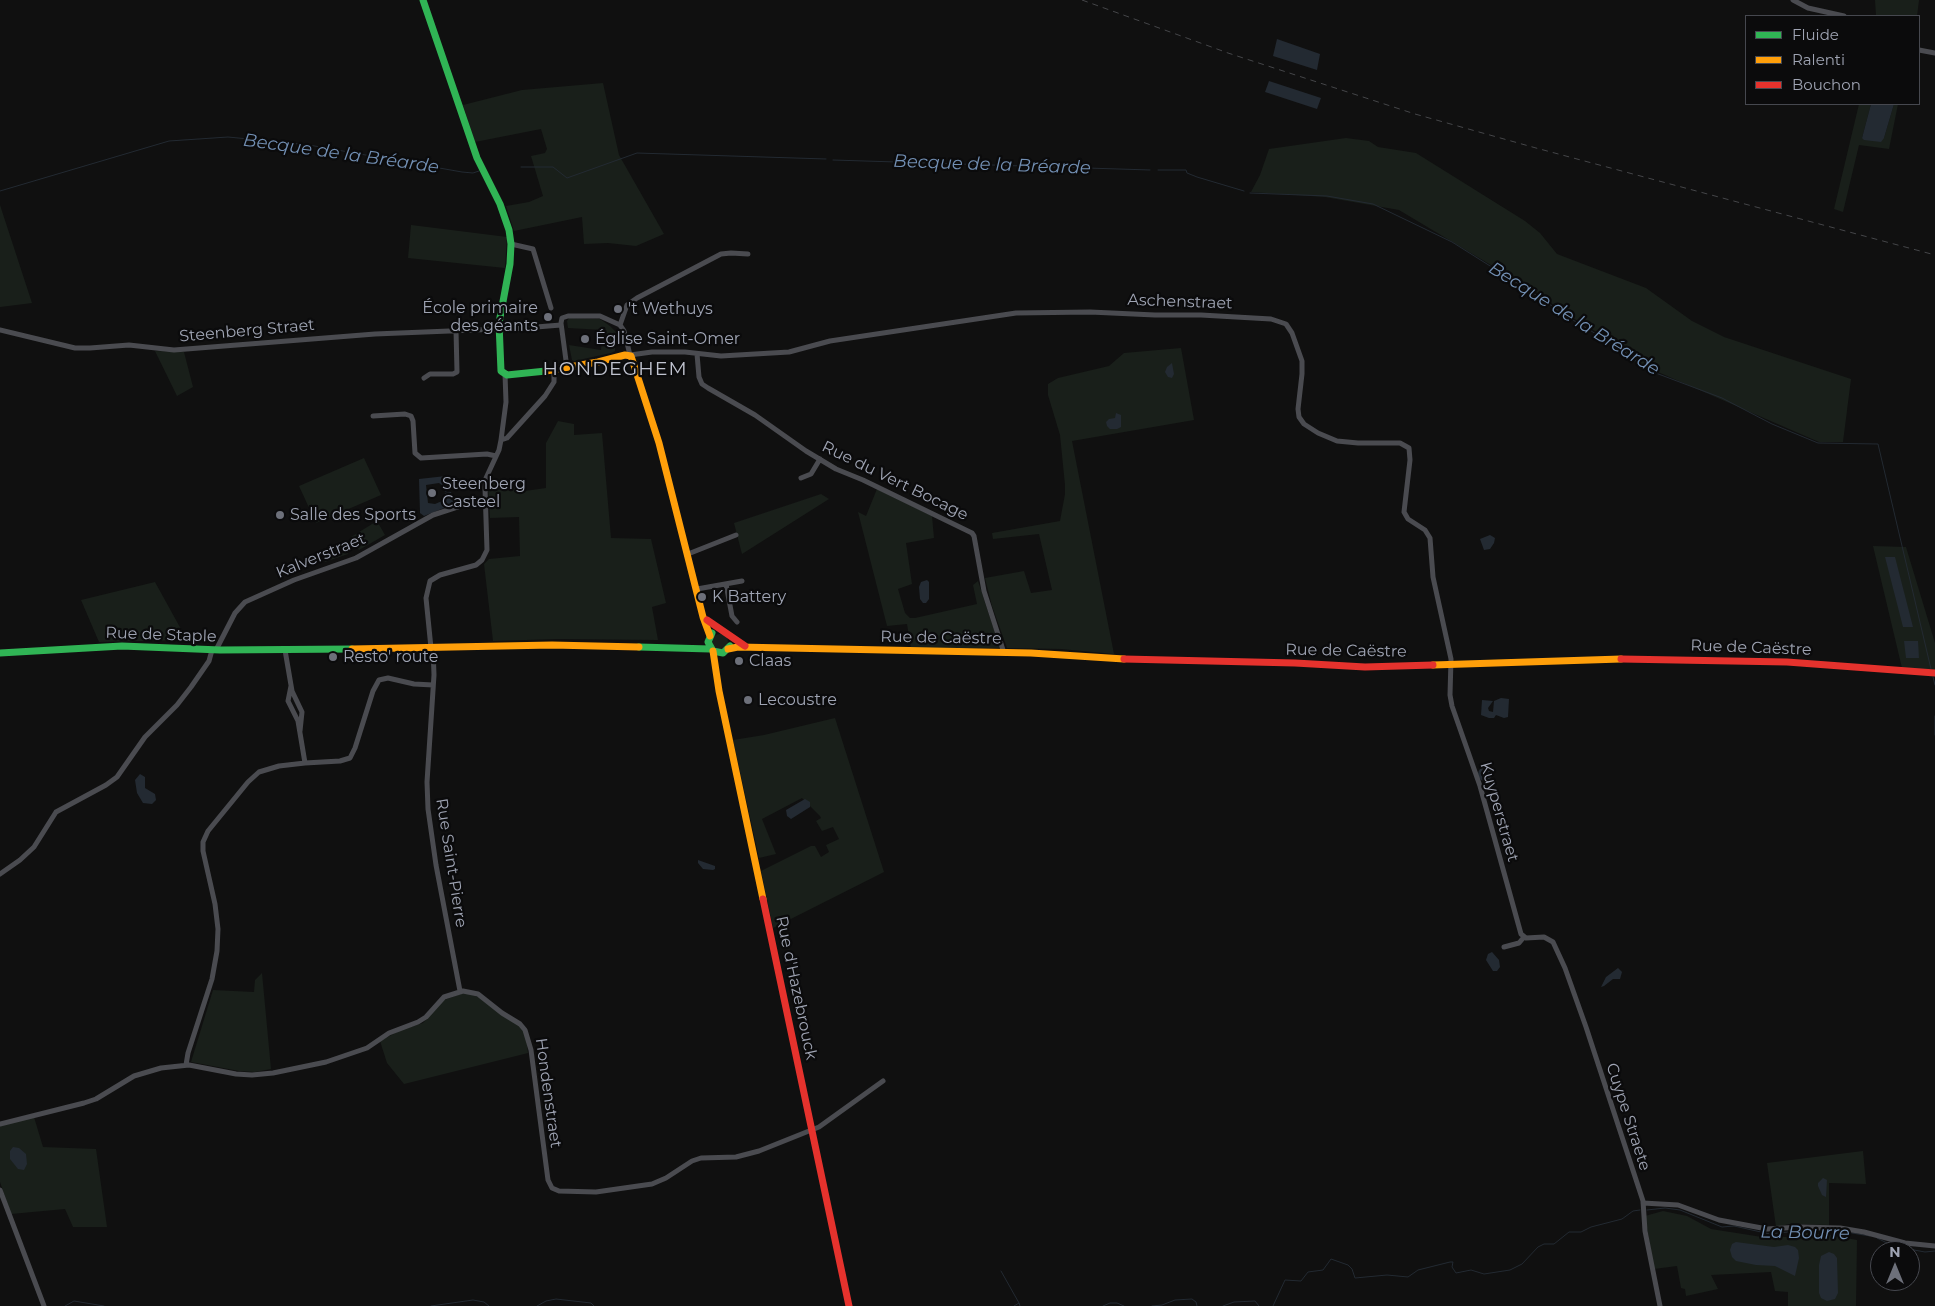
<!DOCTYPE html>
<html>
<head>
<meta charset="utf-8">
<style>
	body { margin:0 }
	#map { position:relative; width:1935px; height:1306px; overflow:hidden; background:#101010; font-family:Montserrat,sans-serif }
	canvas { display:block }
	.legend { position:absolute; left:1745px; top:15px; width:175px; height:90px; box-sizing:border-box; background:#0b0b0c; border:1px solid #46484f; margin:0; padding:6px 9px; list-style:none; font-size:15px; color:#9fa4b3 }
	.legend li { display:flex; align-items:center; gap:10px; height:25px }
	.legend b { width:25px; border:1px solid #46484f }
	.north { position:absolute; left:1870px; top:1241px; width:50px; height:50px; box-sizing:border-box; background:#0b0b0c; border:1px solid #46484f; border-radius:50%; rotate:0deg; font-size:14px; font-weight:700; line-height:20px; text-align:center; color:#9fa4b3 }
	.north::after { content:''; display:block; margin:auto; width:18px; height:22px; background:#6d707a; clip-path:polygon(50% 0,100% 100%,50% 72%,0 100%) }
</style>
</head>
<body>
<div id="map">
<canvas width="1935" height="1306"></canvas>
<ul class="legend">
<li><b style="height:6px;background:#30b455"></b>Fluide</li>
<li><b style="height:6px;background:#ff9f0a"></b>Ralenti</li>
<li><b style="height:6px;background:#e5322d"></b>Bouchon</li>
</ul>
<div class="north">N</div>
</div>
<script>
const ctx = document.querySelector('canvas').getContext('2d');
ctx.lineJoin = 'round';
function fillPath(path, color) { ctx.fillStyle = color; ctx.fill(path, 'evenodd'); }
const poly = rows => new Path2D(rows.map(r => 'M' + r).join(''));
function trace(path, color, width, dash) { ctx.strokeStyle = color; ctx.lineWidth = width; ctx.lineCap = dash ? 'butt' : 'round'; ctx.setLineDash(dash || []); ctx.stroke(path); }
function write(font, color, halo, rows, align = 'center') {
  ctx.font = font + ' Montserrat,sans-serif'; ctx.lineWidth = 4.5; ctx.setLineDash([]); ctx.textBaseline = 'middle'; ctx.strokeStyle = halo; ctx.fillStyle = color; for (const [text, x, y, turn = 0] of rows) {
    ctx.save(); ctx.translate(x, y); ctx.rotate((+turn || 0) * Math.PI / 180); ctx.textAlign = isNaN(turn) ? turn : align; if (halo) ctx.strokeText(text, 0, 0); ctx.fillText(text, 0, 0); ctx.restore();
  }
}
const green = poly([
	[1875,0,1919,0,1917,16,1876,16],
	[603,83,619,155,664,234,636,246,608,243,584,244,582,217,514,231,506,206,529,202,543,196,531,156,545,153,547,149,541,129,475,142,463,105,522,90],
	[1859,104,1871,104,1862,138,1884,138,1894,104,1898,104,1889,149,1859,145,1843,212,1834,209],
	[1346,138,1369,141,1378,147,1416,153,1525,221,1540,233,1557,254,1646,288,1692,321,1724,337,1851,379,1843,442,1819,442,1635,362,1622,347,1563,312,1541,295,1399,210,1325,197,1251,192,1260,175,1269,149],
	[0,205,32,303,0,307],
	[411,225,507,237,505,268,408,258],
	[569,318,600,319,610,326,616,332,615,351,611,353,574,361,572,360,569,345,601,350,603,330,568,328,567,321],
	[1181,348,1194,420,1072,441,1114,654,1061,649,1007,648,992,606,985,578,1024,571,1031,593,1052,590,1039,534,993,539,992,533,1060,521,1065,494,1065,485,1060,435,1048,395,1048,384,1058,378,1109,366,1124,353],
	[155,351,184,352,193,387,177,396],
	[558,421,574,424,574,435,602,433,611,538,651,539,666,603,652,607,658,640,558,639,493,641,484,564,489,559,520,556,519,517,490,518,488,485,497,479,505,481,514,481,518,492,546,488,546,443],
	[364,458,381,495,316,523,299,486],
	[877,489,932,516,934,538,906,543,912,584,898,589,905,613,910,618,915,618,977,604,973,585,978,581,1000,648,911,648,907,624,887,626,858,512,866,516],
	[821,494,829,499,742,554,734,523],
	[377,521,385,535,359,550,351,537],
	[344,543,348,554,325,562,321,551],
	[1873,546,1906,547,1935,643,1935,670,1902,668],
	[155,582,187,640,99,642,81,600],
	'712 642a8 8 0 1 1 16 0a8 8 0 1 1-16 0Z',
	[835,718,884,872,773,928,761,871,811,846,815,846,821,857,829,852,826,845,839,839,833,827,822,831,816,821,821,818,820,816,802,798,762,819,776,854,759,858,733,740,764,735],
	[262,973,271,1069,255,1072,239,1071,191,1062,213,990,254,992,255,980],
	[464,993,479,997,521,1027,526,1036,528,1053,404,1084,387,1063,380,1041,401,1030,423,1023,444,1000],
	[34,1117,43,1147,96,1149,107,1227,73,1227,65,1209,11,1214,0,1182,0,1126],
	[1863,1151,1866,1184,1829,1183,1829,1225,1789,1224,1776,1227,1767,1163],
	[1663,1211,1687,1216,1711,1229,1762,1237,1788,1237,1804,1233,1830,1235,1857,1240,1856,1306,1788,1306,1788,1292,1775,1291,1771,1272,1711,1275,1718,1289,1686,1296,1685,1289,1681,1288,1677,1266,1654,1269,1645,1216]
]);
const water = poly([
	[1277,39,1320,54,1317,70,1273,56],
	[1269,81,1321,98,1317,109,1265,92],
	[1871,104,1894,104,1884,138,1881,142,1864,140,1862,138],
	[1172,363,1174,374,1172,378,1168,377,1165,372,1167,367],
	[1116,413,1121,415,1121,427,1117,429,1110,429,1107,426,1106,422,1109,419,1115,418],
	[446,476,450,490,445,492,443,486,439,483,426,485,428,503,435,504,442,501,445,493,451,492,454,504,424,516,420,513,419,479],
	[1490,535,1495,538,1494,543,1490,549,1484,550,1480,539],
	[1885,557,1895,557,1913,627,1903,627],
	[927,580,929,582,929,599,926,603,923,603,920,599,919,587,921,582],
	[1904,641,1918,641,1919,658,1906,658],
	[1501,698,1509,699,1508,717,1504,718,1496,715,1494,718,1489,718,1481,715,1482,700,1493,701,1488,708,1489,711,1493,712,1494,701],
	'1478 774a7 7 0 1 1 14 0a7 7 0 1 1-14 0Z',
	[140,774,145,777,145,788,155,794,156,800,152,804,143,803,137,793,135,780],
	[805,799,810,802,810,807,791,819,787,816,786,810],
	[698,860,715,866,715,869,713,870,703,869,698,863],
	[1492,952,1499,960,1500,967,1497,971,1493,971,1486,960,1488,954],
	[1618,968,1622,972,1620,979,1613,979,1604,986,1601,987,1606,977],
	[13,1147,19,1148,26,1154,27,1164,24,1170,18,1169,10,1159,10,1151],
	[1823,1178,1827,1180,1826,1197,1822,1195,1818,1186,1818,1183],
	[1736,1242,1774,1247,1788,1245,1795,1247,1798,1250,1799,1258,1795,1276,1775,1266,1756,1265,1736,1261,1732,1257,1730,1250,1732,1244],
	[1829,1252,1834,1254,1837,1258,1838,1293,1835,1299,1827,1301,1821,1298,1819,1293,1819,1265,1821,1256]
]);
const stream = poly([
	[833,160,1150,170],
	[521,167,553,167,567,178,637,153,826,159],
	[1158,170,1186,170,1187,173,1197,177,1244,191],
	[0,191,169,141,228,137,309,145,462,172,473,173,479,171],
	[1250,193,1327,196,1373,204,1452,242,1541,298,1563,314,1621,349,1636,361,1653,372,1722,398,1772,424,1818,443,1878,444,1931,669],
	[1933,677,1935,685],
	[1935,716,1935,735],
	[1647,1210,1665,1208,1680,1210,1722,1227,1734,1226,1770,1234,1806,1230],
	[1810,1230,1840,1231,1870,1236],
	[1877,1238,1889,1244,1914,1250,1925,1252,1935,1251],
	[1001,1271,1019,1303],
	[65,1306,74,1301,104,1306],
	[431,1306,473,1300,484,1302,489,1306],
	[537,1306,546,1301,556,1299,591,1303,594,1306],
	[1014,1306,1019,1303,1020,1306],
	[1103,1306,1110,1303,1117,1303,1124,1306],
	[1152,1306,1162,1305,1175,1300,1192,1299,1196,1302,1197,1306],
	[1223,1306,1234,1302,1255,1301,1259,1306],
	[1273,1306,1285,1280,1301,1281,1308,1272,1323,1270,1331,1259,1348,1265,1352,1269,1355,1278,1387,1275,1408,1277,1418,1270,1450,1262,1453,1262,1452,1267,1456,1273,1471,1270,1484,1274,1510,1270,1522,1264,1538,1247,1544,1244,1554,1244,1569,1232,1581,1232,1591,1227,1622,1219,1633,1211,1640,1210]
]);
const street = poly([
	[1793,0,1808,8,1844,16],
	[1919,50,1935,53],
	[511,244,533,249,551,308],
	[620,325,627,305,637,298,721,254,731,253,748,254],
	[0,330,75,348,90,348,129,345,174,350,375,334,499,329],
	[499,330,561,325],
	[697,354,699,377,702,384,708,388,755,415,806,451,836,469,863,480,972,533,974,536,984,591,1004,653],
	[567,368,561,323,562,318,568,316,600,316,620,325,624,331,630,355,652,352,685,352,721,356,789,352,830,341,1016,313,1090,312,1155,315,1201,315,1271,319,1286,324,1292,333,1302,361,1302,374,1298,409,1299,417,1304,424,1318,433,1337,441,1358,443,1400,443,1409,448,1410,460,1404,512,1408,519,1425,530,1430,538,1433,577,1451,659,1450,695,1452,706,1480,786,1521,934,1526,938,1544,937,1553,942,1565,968,1586,1027,1643,1201,1645,1231,1660,1306],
	[424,378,430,374,453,374,457,372,456,330],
	[373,416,405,414,411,416,413,421,415,453,421,458,487,454,496,456],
	[501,440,507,438,545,396,554,382,554,370],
	[801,478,811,474,820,459],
	[688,554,736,535],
	[726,584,732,616,737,622],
	[697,589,742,581],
	[431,648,426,598,430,581,440,575,476,565,482,560,487,550,485,488,486,478,499,450,501,440,506,402,505,374],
	[433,648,434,675,427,782,428,809,436,865,460,991],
	[216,650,235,613,245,602,294,580,356,558,433,515,485,498],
	[285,650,292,691,302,712,300,731],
	[291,686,288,701,298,721,305,763],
	[0,874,20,860,34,847,56,812,106,785,117,777,145,737,177,705,191,687,209,661,212,650],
	[1504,947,1519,943,1524,937],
	[186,1065,188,1053,212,979,217,951,218,929,215,904,203,851,203,842,208,831,248,782,259,772,279,766,305,763,340,761,350,758,355,748,373,691,379,680,388,678,414,684,433,685],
	[0,1124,84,1103,96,1099,134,1076,161,1068,189,1065,236,1074,252,1075,273,1073,326,1062,367,1048,389,1033,418,1022,426,1017,444,997,463,991,478,994,502,1013,520,1024,525,1030,531,1050,548,1180,552,1188,559,1191,596,1192,652,1184,666,1178,692,1161,701,1158,736,1157,759,1151,819,1127,883,1081],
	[0,1190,44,1306],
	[1643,1203,1678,1205,1719,1220,1767,1229,1800,1227,1840,1228,1864,1232,1905,1243,1935,1246]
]);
const fast = poly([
	[423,0,477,158,500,204,509,230,511,244,510,264,499,323,501,371,507,375,546,371],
	[712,633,708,642,713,651,723,653,730,646],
	[639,647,710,649],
	[0,653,122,646,220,650,352,649]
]);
const slow = poly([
	[546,371,598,362,625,355,631,356,659,443,703,617,710,636],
	[352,649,552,645,639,647],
	[728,649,738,647,1031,653,1124,659],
	[713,651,719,691,763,899],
	[1433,665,1621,659]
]);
const jam = poly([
	[707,620,745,646],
	[1124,659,1295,663,1365,667,1433,665],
	[1621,659,1787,662,1935,673],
	[763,899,849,1306]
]);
const rail = poly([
	[1082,0,1228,53,1415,114,1536,148,1935,255]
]);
const markers = [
	[618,309,5,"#6d707a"],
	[548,317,5,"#6d707a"],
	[585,339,5,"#6d707a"],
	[432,493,5,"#6d707a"],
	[280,515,5,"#6d707a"],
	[702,597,5,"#6d707a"],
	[333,657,5,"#6d707a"],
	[739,661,5,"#6d707a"],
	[748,700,5,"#6d707a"]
];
const streetNames = [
	["Aschenstraet",1180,302,2],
	["Steenberg Straet",247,331,-5],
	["Rue du Vert Bocage",895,481,26],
	["Kalverstraet",321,556,-22],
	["Rue de Staple",161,635,2],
	["Rue de Caëstre",941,638,1],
	["Rue de Caëstre",1751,648,2],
	["Rue de Caëstre",1346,651,1],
	["Kuyperstraet",1499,812,74],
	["Rue Saint-Pierre",451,863,81],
	["Rue d'Hazebrouck",796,988,78],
	["Hondenstraet",548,1093,82],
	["Cuype Straete",1628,1117,72]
];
const poiNames = [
	["École primaire",538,308,"right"],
	["des géants",538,326,"right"],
	["'t Wethuys",628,309],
	["Église Saint-Omer",595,339],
	["Steenberg",442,484],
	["Casteel",442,502],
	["Salle des Sports",290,515],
	["K Battery",712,597],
	["Resto' route",343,657],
	["Claas",749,661],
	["Lecoustre",758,700]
];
const waterNames = [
	["Becque de la Bréarde",341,154,8],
	["Becque de la Bréarde",992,165,2],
	["Becque de la Bréarde",1574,319,32],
	["La Bourre",1805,1233,1]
];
const quarterNames = [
	["HONDEGHEM",615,369]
];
fillPath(green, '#191f1a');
fillPath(water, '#232a32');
trace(stream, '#232a32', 1);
trace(street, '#4a4b50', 5);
trace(fast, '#30b455', 7);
trace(slow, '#ff9f0a', 7);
trace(jam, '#e5322d', 7);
trace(rail, '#454649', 1, [6, 5]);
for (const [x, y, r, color] of markers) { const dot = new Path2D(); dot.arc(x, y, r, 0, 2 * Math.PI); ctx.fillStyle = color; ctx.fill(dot); trace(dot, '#0b0b0c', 2); }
write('16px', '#9fa4b3', '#0b0b0c', streetNames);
write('16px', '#9fa4b3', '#0b0b0c', poiNames, 'left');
write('italic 18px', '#728fb3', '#0b0b0c', waterNames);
ctx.letterSpacing = '1px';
write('19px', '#c0c3cf', '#0b0b0c', quarterNames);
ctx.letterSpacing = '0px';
</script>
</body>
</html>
